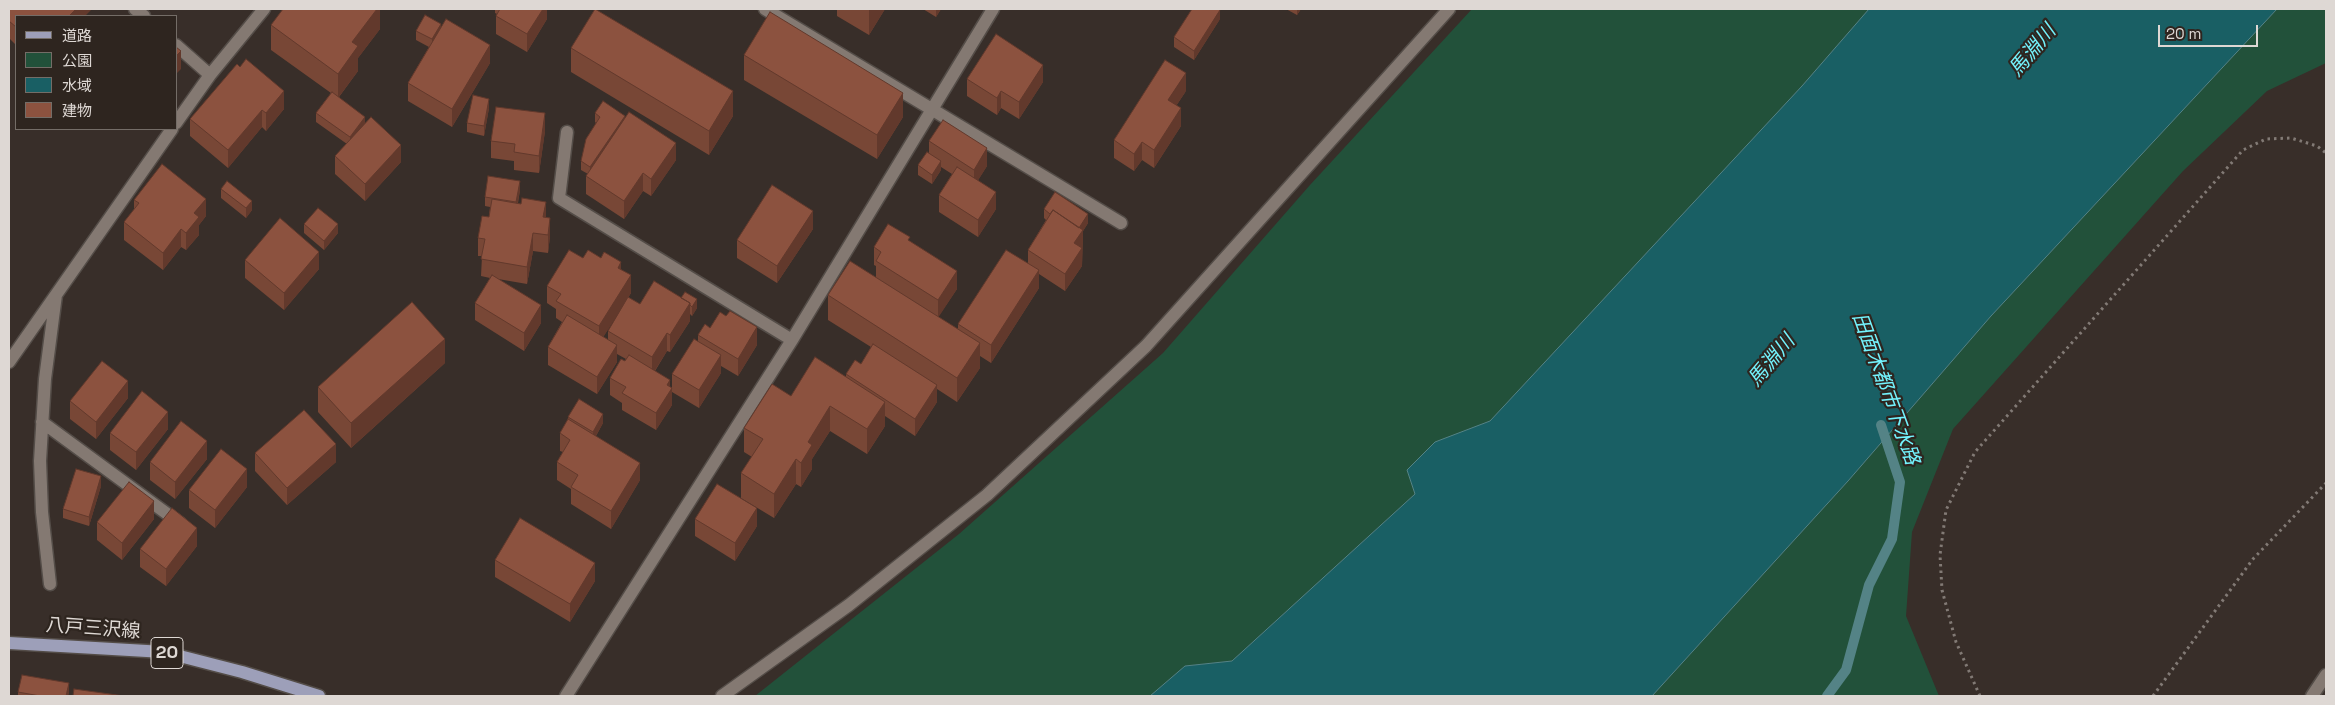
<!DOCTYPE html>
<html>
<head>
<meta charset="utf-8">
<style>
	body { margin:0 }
	#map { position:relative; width:2335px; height:705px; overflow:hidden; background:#382e29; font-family:"Space Grotesk","Noto Sans JP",sans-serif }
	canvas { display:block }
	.frame { position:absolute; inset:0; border:10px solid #ded8d4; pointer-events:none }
	.legend { position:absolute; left:15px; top:15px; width:162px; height:115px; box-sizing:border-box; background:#2e251f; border:1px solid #746d67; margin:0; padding:6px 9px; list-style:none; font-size:15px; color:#ded8d4 }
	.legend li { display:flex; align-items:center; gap:10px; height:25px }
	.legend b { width:25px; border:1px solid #746d67 }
	.scale { position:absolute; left:2158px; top:25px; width:100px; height:22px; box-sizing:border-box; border:2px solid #ded8d4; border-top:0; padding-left:6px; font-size:15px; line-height:18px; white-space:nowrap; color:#ded8d4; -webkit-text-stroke:4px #2e251f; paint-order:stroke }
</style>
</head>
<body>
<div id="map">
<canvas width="2335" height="705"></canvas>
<div class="frame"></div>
<ul class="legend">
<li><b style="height:6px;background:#9d9fb9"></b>道路</li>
<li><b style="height:14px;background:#22513a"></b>公園</li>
<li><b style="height:14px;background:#195f64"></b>水域</li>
<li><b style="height:14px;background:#8c523f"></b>建物</li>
</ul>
<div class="scale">20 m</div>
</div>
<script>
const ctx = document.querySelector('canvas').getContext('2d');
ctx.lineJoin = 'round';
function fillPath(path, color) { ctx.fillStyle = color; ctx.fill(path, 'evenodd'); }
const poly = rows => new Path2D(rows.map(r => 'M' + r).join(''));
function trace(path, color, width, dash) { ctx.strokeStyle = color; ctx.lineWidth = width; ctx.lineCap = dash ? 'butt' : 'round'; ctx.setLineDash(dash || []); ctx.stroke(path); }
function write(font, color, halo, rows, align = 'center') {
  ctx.font = font + ' "Space Grotesk","Noto Sans JP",sans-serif'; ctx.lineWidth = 4.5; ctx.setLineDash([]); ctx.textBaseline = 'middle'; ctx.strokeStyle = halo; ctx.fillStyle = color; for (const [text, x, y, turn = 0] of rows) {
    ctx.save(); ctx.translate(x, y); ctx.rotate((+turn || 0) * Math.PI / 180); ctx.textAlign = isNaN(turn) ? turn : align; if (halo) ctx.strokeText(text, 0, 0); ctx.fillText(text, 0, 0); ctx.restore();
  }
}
const green = poly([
	[1472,9,1869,9,1802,86,1490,421,1435,443,1407,470,1416,493,1232,661,1185,666,1150,696,755,696,959,534,1163,353,1310,185],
	[2277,9,2326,9,2326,63,2267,91,2183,171,1953,429,1912,532,1906,616,1939,696,1652,696,1848,481,1991,316]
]);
const water = poly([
	[1869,9,2277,9,1991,316,1848,481,1652,696,1150,696,1185,666,1232,661,1415,494,1407,470,1435,442,1490,421,1802,86,1869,9]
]);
const stream = poly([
	[1827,696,1846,670,1869,585,1892,539,1900,482,1881,425]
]);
const path = poly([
	[1980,696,1956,642,1942,590,1940,555,1946,510,1975,452,2243,150,2266,139,2291,138,2317,146,2326,153],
	[2153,696,2253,559,2326,483]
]);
const lane = poly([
	[722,696,849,605,987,495,1146,346,1449,9]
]);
const street = poly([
	[135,9,144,16],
	[765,9,1121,223],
	[176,45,210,75],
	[176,123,210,75,264,9],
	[567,132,559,198,792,340],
	[9,362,172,129],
	[42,422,181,524],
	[50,584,42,512,40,461,45,379,56,295],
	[566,696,792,340,993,9],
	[2312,696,2326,675]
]);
const primary = poly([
	[9,643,164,652,242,672,319,696]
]);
const wall = poly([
	[9,9,16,16,16,45,9,38],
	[380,9,380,29,358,58,358,71,339,97,365,124,401,162,365,201,335,174,335,156,347,144,316,122,316,113,331,93,271,50,271,25],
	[495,9,547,9,547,19,527,52,496,34,496,16,497,14,495,13],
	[837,9,885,9,869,35,837,16],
	[923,9,941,9,936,17],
	[1286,9,1301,9,1297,15],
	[1220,19,1194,60,1174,47,1174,37],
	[441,28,490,63,452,127,408,101,408,83,429,47,416,40,416,31],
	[571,48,733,116,709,155,571,72],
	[744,55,903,117,877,159,744,80],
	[237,64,284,109,266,131,262,127,228,168,190,136,190,119],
	[967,79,1043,82,1019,119,1001,108,997,115,967,96],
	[1186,91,1176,106,1181,126,1154,168,1142,160,1134,171,1114,158,1114,140],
	[489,108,484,136,467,132,467,123],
	[595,113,625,119,676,160,651,196,643,191,624,219,586,194,586,176,588,174,581,170,581,161,596,123,595,122],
	[545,131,539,173,514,170,514,161,491,158,491,141],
	[929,141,987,166,978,180,996,209,978,237,939,212,939,195,952,174,941,167,941,170,932,184,918,175,918,165,929,153],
	[221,189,252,210,246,218,221,198],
	[520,190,518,203,546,218,550,236,548,253,533,251,527,284,498,279,541,323,524,351,475,320,475,303,490,278,481,276,482,256,478,256,478,238,489,217,490,207,485,206,485,197],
	[134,200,206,216,199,225,199,235,186,250,181,247,163,270,124,240,124,222,134,210],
	[1044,209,1088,223,1083,231,1082,266,1065,291,1039,274,1039,288,991,363,980,356,980,368,957,402,937,389,937,402,915,436,885,416,885,426,867,454,830,431,812,459,812,469,801,487,796,484,774,518,741,498,741,473,752,457,744,452,744,428,846,377,846,374,861,364,871,347,828,320,828,295,876,277,876,266,874,265,874,247,910,241,957,289,938,317,958,329,958,324,1028,263,1028,250,1046,220,1044,218],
	[304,224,338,233,324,250,304,233],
	[813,229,777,283,737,258,737,240],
	[583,258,621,270,631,293,603,337,608,340,608,331,640,304,654,281,697,308,692,316,690,314,690,321,670,352,667,351,655,371,670,387,672,405,656,430,622,410,622,403,610,395,610,378,626,359,617,354,617,362,597,394,548,365,548,347,562,322,556,318,556,309,547,303,547,286],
	[245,260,319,269,284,310,245,278],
	[710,328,757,345,738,376,721,366,721,373,699,408,672,392,672,374,698,342,698,335],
	[445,363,351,448,318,412,318,387],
	[128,398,96,439,70,419,70,401],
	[568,417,603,423,596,436,640,480,611,529,571,504,571,489,557,480,557,462,563,452,560,451,560,433,568,420],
	[168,429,136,470,110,450,110,433],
	[255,453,336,462,287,505,255,471],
	[207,459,175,499,150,480,150,462],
	[101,486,89,526,63,518,63,509],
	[247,487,215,528,189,508,189,490],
	[154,519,122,560,97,540,97,522],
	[695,519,757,526,735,561,695,536],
	[197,546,166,586,140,567,140,549],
	[495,560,595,581,570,622,495,577],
	[18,692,69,692,68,696,18,696]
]);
const shadedWall = poly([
	[76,9,92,9,85,16,69,16],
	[377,9,380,9,380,29,358,58,358,71,338,98,338,74,352,42],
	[543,9,547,9,547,19,527,52,527,34],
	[869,9,885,9,869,35],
	[936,9,941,9,936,17],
	[1297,9,1301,9,1297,15],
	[1220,10,1220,19,1194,60,1194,51],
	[441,24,441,34,432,49,432,39],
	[490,45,490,63,452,127,452,109],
	[181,51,181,69,176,74,176,56],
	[1043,65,1043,82,1019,119,1019,102],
	[1186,73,1186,91,1168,118,1168,100],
	[284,91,284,109,266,131,266,113],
	[733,91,733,116,709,155,709,131],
	[1001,91,1001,108,997,115,997,98],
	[903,93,903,117,877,159,877,135],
	[489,99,489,108,484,136,484,126],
	[1181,108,1181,126,1154,168,1154,150],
	[262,110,262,127,228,168,228,150],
	[545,113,545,131,539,173,539,156],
	[625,116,625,125,590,176,590,167],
	[365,117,365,126,350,147,350,137],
	[1142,142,1142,160,1134,171,1134,154],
	[676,143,676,160,651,196,651,179],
	[401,145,401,162,365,201,365,184],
	[987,148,987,166,974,187,974,170],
	[941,161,941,170,932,184,932,175],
	[643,173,643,191,624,219,624,201],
	[520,181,520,190,516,211,516,202],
	[996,192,996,209,978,237,978,220],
	[206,199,206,216,199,225,199,235,186,250,186,233,194,213],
	[252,201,252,210,246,218,246,208],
	[546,202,546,219,543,217],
	[813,211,813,229,777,283,777,266],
	[1088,214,1088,223,1083,231,1082,266,1065,291,1065,274,1077,231],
	[550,218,550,236,548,253,548,235],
	[338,224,338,233,324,250,324,241],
	[181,229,181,247,163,270,163,253],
	[533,233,533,251,527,284,527,267],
	[319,252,319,269,284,310,284,293],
	[621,262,621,279,618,268],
	[1039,270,1039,288,991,363,991,345],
	[957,271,957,289,938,318,938,300],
	[631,275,631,293,599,344,599,326],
	[697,299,697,308,692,316,692,307],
	[690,303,690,321,670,352,670,335],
	[541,305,541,323,524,351,524,333],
	[757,327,757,345,738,376,738,359],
	[667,333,667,351,652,375,652,357],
	[445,339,445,363,351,448,351,423],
	[980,343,980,368,957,402,957,378],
	[617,345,617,362,597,394,597,377],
	[721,355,721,373,699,408,699,390],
	[670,380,670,390,672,388,672,405,656,430,656,413,667,385],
	[128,381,128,398,96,439,96,422],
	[937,385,937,402,915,436,915,419],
	[885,402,885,426,867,454,867,429],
	[830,406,830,431,812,459,812,469,801,487,801,463,808,442],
	[168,412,168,429,136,470,136,452],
	[603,414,603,423,593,441,593,432],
	[207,441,207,459,175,499,175,482],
	[336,444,336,462,287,505,287,488],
	[796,459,796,484,774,518,774,494],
	[640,463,640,480,611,529,611,511],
	[247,469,247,487,215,528,215,510],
	[101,476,101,486,89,526,89,517],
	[154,501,154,519,122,560,122,543],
	[757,508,757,526,735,561,735,543],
	[197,528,197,546,166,586,166,569],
	[595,563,595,581,570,622,570,604],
	[69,683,69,692,68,696,66,696]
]);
const building = poly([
	[9,9,76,9,69,16,16,16,16,27,9,21,9,9],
	[283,9,377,9,352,42,358,46,338,74,271,25,283,9],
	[500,9,543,9,527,34,496,16,500,9],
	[595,9,733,91,709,131,571,48,595,9],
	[1192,9,1218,9,1220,10,1194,51,1174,37,1192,9],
	[770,12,903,93,877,135,744,55,770,12],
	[425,15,441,24,432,39,416,31,425,15],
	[446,19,490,45,452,109,408,83,446,19],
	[996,34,1043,65,1019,102,1001,91,997,98,967,79,996,34],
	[176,47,181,51,176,56,176,47],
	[246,59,284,91,266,113,262,110,228,150,190,119,237,64,240,67,246,59],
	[1165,60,1186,73,1168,100,1181,108,1154,150,1142,142,1134,154,1114,140,1165,60],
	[332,92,365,117,350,137,316,113,332,92],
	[473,95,489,99,484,126,467,123,473,95],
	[603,101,625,116,590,167,581,161,586,139,600,117,595,113,603,101],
	[496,107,545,113,539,156,514,152,515,144,491,141,496,107],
	[629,112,676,143,651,179,643,173,624,201,586,176,629,112],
	[371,117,401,145,365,184,335,156,371,117],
	[943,120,987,148,974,170,929,141,943,120],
	[927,152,941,161,932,175,918,165,927,152],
	[162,164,206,199,194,213,199,217,186,233,181,229,163,253,124,222,139,203,134,200,162,164],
	[957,167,996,192,978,220,939,195,957,167],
	[488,176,520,181,516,202,485,197,488,176],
	[227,181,252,201,246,208,221,189,227,181],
	[772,185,813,211,777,266,737,240,772,185],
	[1055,192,1088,214,1079,228,1053,210,1050,214,1044,209,1055,192],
	[522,198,546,202,543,217,550,218,548,235,533,233,527,267,481,259,485,239,478,238,482,216,489,217,492,199,521,204,522,198],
	[318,208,338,224,324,241,304,224,318,208],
	[1053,210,1083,230,1074,243,1082,248,1065,274,1028,250,1053,210],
	[280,218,319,252,284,293,245,260,280,218],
	[888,224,910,237,908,240,957,271,938,300,876,261,881,252,874,247,888,224],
	[569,250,583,258,588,250,601,258,604,252,621,262,618,268,631,275,599,326,556,301,561,294,547,286,569,250],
	[1006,250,1039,270,991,345,958,324,1006,250],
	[850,261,980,343,957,378,828,295,850,261],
	[492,275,541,305,524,333,475,303,492,275],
	[654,281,690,303,670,335,667,333,652,357,608,331,628,297,640,304,654,281],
	[685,292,697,299,692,307,690,305,690,303,681,298,685,292],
	[412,302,445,339,351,423,318,387,412,302],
	[730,311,757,327,738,359,698,335,705,324,710,328,720,312,726,316,730,311],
	[567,315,617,345,597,377,548,347,567,315],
	[694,339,721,355,699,390,672,374,694,339],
	[873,344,937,385,915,419,846,374,855,360,861,364,873,344],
	[629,355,670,380,667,385,672,388,656,413,622,393,626,387,610,378,621,359,625,361,629,355],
	[815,357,885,402,867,429,830,406,808,442,812,445,801,463,796,459,774,494,741,473,763,439,744,428,772,384,791,396,815,357],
	[102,361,128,381,96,422,70,401,102,361],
	[142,391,168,412,136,452,110,433,142,391],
	[579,399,603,414,593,432,568,417,579,399],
	[304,410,336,444,287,488,255,453,304,410],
	[568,419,640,463,611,511,571,487,578,475,557,462,570,440,560,433,568,419],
	[181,421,207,441,175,482,150,462,181,421],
	[221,449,247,469,215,510,189,490,221,449],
	[76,469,101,476,89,517,63,509,76,469],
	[129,482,154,501,122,543,97,522,129,482],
	[717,484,757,508,735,543,695,519,717,484],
	[172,508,197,528,166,569,140,549,172,508],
	[520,518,595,563,570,604,495,560,520,518],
	[22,675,69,683,66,696,40,696,18,692,22,675],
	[74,689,124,696,73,696,74,689]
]);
const shields = [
	[167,653,32]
];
const shieldNames = [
	["20",167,653]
];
const streetNames = [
	["八戸三沢線",93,629,4]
];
const waterNames = [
	["馬淵川",2033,51,-50],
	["馬淵川",1772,361,-50],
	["田面木都市下水路",1885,389,70]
];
fillPath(green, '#22513a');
fillPath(water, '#195f64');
trace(water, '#548386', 1);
trace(stream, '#548386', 10);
trace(lane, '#544d48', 15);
trace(street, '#544d48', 15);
trace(primary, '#544d48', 15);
trace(path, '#827a75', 3, [2.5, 4]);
trace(lane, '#847972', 12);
trace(street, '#847972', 12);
trace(primary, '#9d9fb9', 12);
fillPath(wall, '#784736');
fillPath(shadedWall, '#62392c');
fillPath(building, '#8c523f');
trace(building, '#62392c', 1);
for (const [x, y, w] of shields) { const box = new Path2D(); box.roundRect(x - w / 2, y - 15.5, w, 31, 4); ctx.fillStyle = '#2e251f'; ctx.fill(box); trace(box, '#ded8d4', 1); }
write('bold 18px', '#ded8d4', null, shieldNames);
write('19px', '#ded8d4', '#2e251f', streetNames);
write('italic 20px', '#73f3fd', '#2e251f', waterNames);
</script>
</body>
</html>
